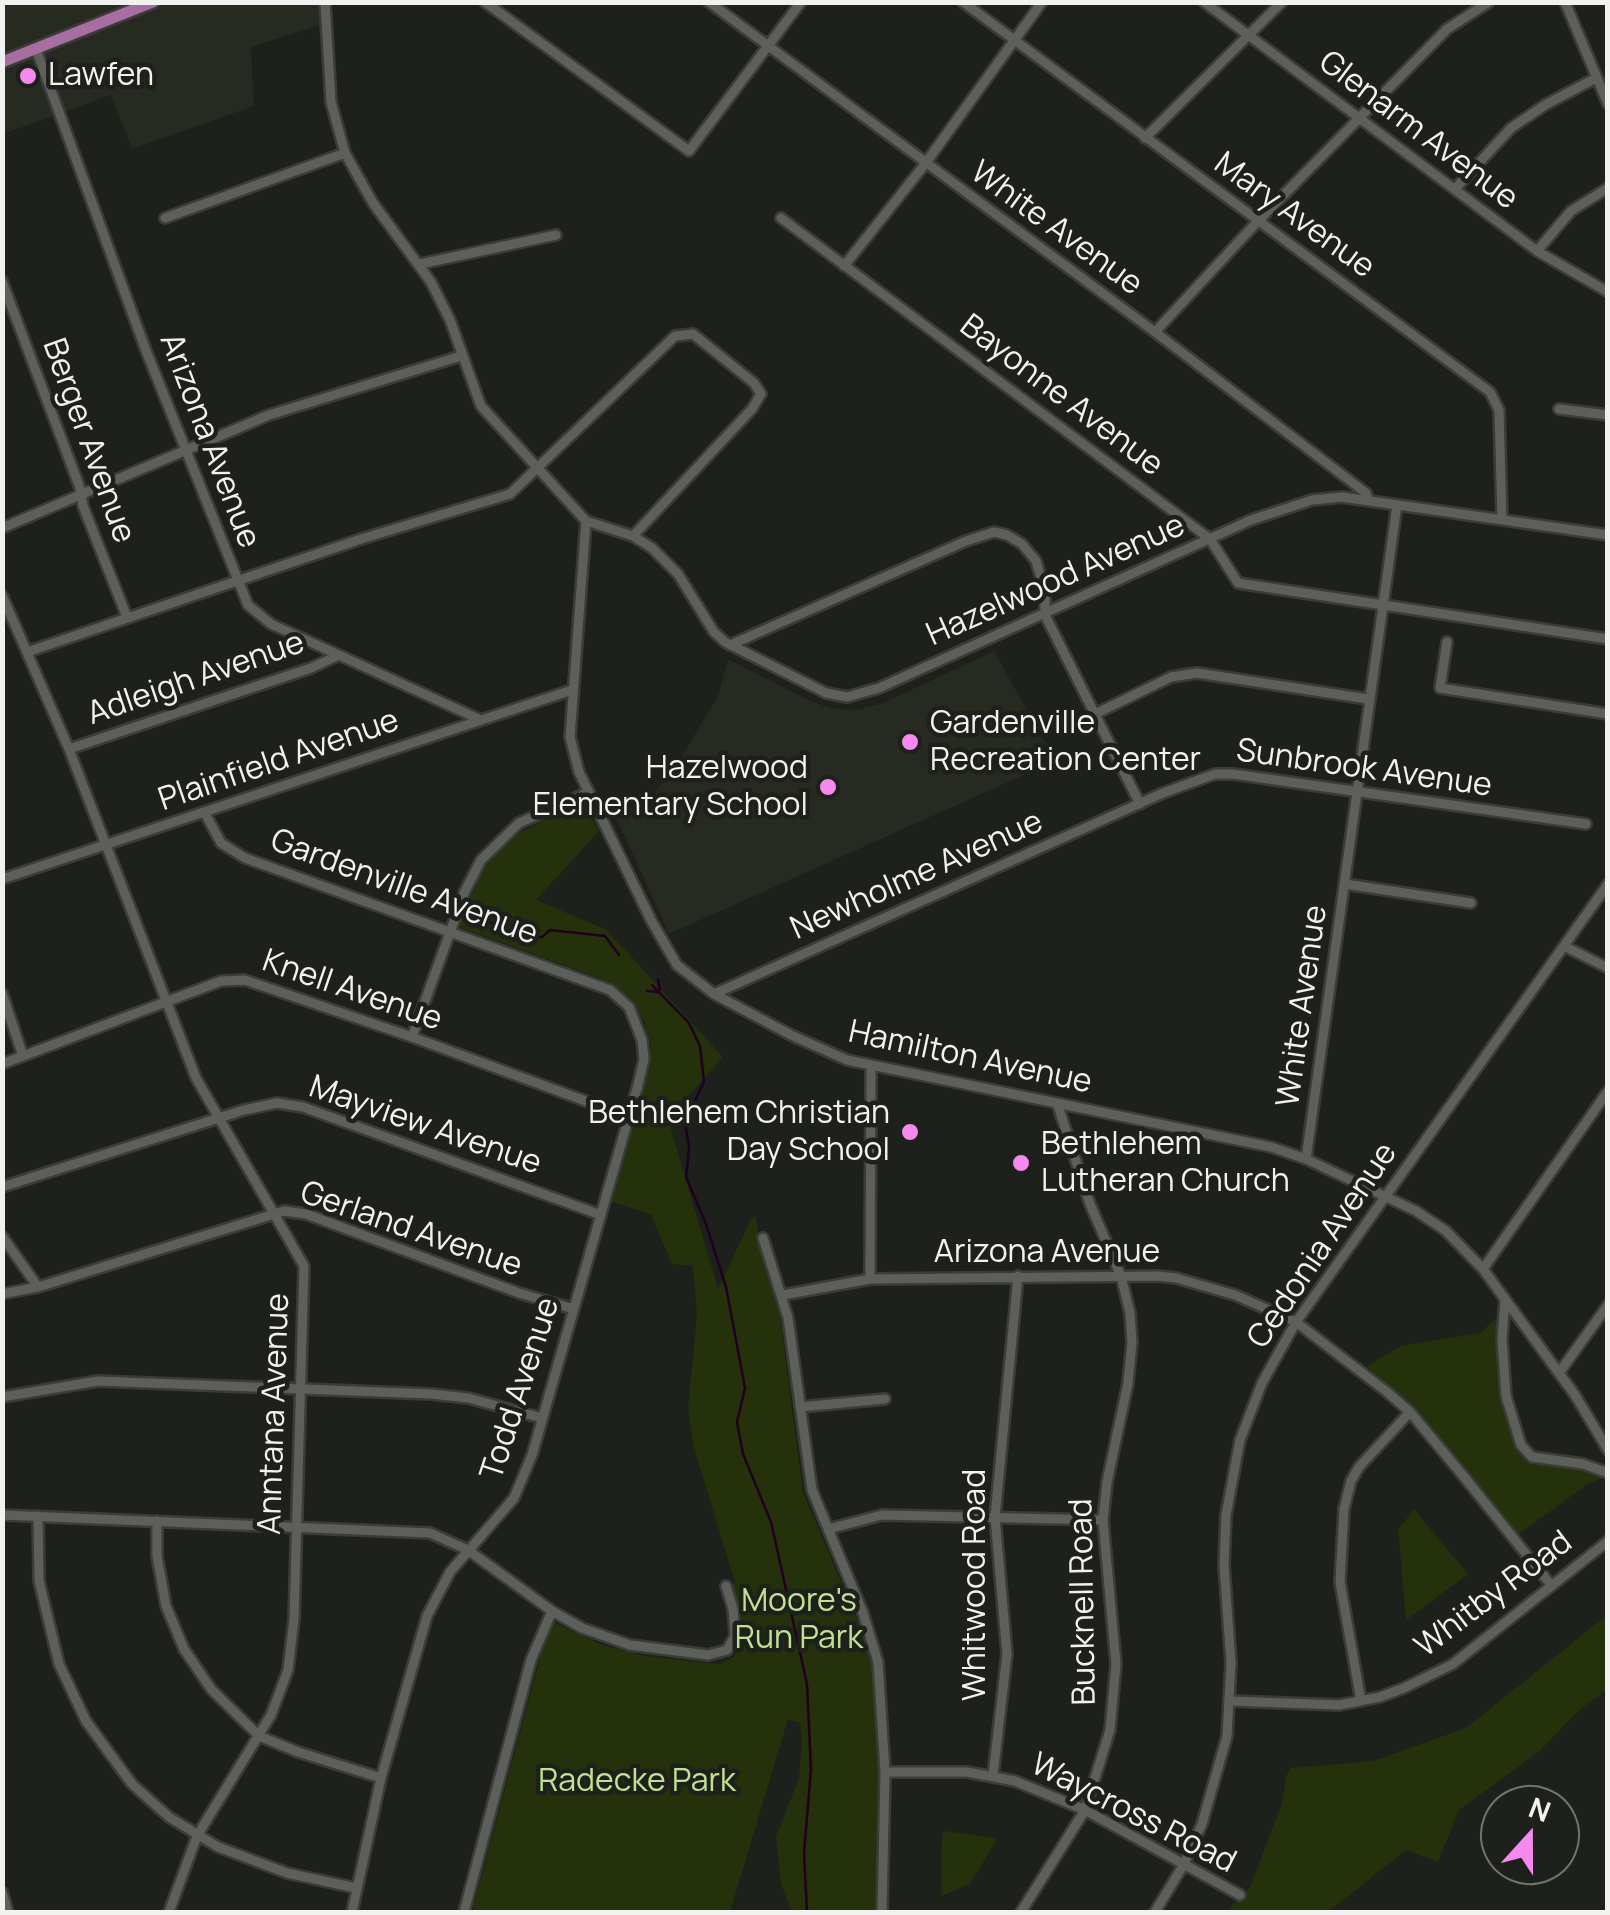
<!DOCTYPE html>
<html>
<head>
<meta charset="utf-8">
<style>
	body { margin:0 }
	#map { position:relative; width:1610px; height:1915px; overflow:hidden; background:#1e201b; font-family:Manrope,sans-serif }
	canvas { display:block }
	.frame { position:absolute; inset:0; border:5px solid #f1f2ef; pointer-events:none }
	.north { position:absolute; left:1480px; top:1785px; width:100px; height:100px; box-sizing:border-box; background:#1e201b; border:2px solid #727470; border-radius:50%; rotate:21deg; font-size:28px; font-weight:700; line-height:40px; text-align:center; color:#f1f2ef }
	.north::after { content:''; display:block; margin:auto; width:35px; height:45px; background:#f689ed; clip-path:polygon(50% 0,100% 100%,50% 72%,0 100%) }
</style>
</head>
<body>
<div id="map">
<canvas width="1610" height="1915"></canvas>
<div class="frame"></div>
<div class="north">N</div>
</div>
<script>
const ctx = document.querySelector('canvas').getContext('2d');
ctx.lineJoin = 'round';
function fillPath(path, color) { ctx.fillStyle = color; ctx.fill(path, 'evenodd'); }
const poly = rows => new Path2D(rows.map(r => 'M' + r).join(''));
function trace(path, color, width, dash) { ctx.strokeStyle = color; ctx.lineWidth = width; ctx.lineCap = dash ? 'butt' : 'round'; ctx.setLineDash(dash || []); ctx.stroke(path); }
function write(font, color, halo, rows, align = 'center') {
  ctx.font = font + ' Manrope,sans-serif'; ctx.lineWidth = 9; ctx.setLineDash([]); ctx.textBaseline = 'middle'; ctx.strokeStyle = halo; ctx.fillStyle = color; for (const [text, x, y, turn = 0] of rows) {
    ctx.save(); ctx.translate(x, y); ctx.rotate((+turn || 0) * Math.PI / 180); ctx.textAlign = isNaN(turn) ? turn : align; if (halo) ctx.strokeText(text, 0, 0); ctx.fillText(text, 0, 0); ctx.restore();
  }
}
const built = poly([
	[3,3,325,3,327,23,251,47,254,106,132,149,111,95,3,134],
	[994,651,1055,761,669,934,615,815,646,800,671,774,718,696,728,659,809,700,830,708,855,710,881,704]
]);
const green = poly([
	[579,802,584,803,599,831,536,900,607,930,723,1057,668,1119,718,1289,752,1217,756,1217,761,1253,780,1316,803,1492,869,1648,876,1685,879,1750,875,1912,792,1912,781,1884,776,1837,799,1778,802,1743,800,1723,788,1719,730,1912,472,1912,544,1643,555,1623,600,1644,644,1656,708,1663,720,1664,734,1657,745,1634,732,1585,735,1583,693,1444,688,1407,697,1316,693,1266,672,1264,651,1214,612,1202,650,1066,651,1046,644,1021,626,994,605,980,462,928,460,924,480,875,492,858,514,836],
	[1496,1318,1498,1352,1508,1383,1507,1418,1516,1441,1546,1465,1583,1468,1606,1477,1589,1483,1519,1534,1367,1366,1401,1346,1480,1333],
	[1414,1509,1468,1574,1406,1620,1398,1530],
	[1607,1615,1607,1689,1577,1712,1540,1751,1459,1810,1438,1862,1406,1850,1328,1912,1226,1912,1250,1887,1281,1806,1287,1774,1291,1768,1373,1761,1466,1728],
	[945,1831,996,1838,996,1841,970,1884,941,1896,942,1834]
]);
const stream = poly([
	[489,922,504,928,517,938,542,937,550,930,605,936,619,955],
	[658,980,660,990],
	[652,985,689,1023,700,1046,704,1082,685,1121,689,1148,686,1177,706,1224,726,1287,745,1388,737,1422,743,1454,771,1522,807,1684,811,1769,804,1853,807,1912],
	[647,991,659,992]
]);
const minor = poly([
	[325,2,331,102,345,153,373,203,431,282,450,320,481,406,586,521,570,737,579,772,652,922,677,965,714,994,791,1035,847,1060,1271,1147,1306,1159,1416,1211,1446,1231,1483,1269,1575,1395,1608,1450],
	[485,2,689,151,801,2],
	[709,2,1155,332,1366,493,1369,501],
	[963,2,1490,392,1499,410,1502,520],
	[1204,2,1537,251,1608,292],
	[1565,2,1608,104],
	[36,49,145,348,248,605,271,624,481,720],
	[1145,138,1282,2],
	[1455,189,1511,128,1545,105,1596,78],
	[165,218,345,153],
	[781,218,1210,539,1238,583,1608,639],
	[1537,251,1571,211,1608,188],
	[420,264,556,235],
	[844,266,925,164,1042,2],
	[2,281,80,488,83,506,127,617],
	[1155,332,1258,221,1447,29,1489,2],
	[1559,409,1608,415],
	[586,521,633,536,652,548,678,574,714,632,725,642,826,693,847,697,879,688,1251,520,1312,500,1342,497,1608,535],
	[2,528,269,415,461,356],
	[2,595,69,749,196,1078,304,1266,294,1619,288,1670,271,1715,197,1836,169,1912],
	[1447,642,1440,688,1608,714],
	[730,645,966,541,994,532,1007,535,1022,544,1036,561,1045,592,1045,615,1140,804],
	[27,652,361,539,510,494,675,336,693,334,754,383,761,394,752,409,633,536],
	[1095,714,1171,677,1197,673,1368,699],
	[69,749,311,668,339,655],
	[205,813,221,843,245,858,610,990,629,1007,642,1040,644,1059,638,1085,532,1455,514,1498,450,1572,427,1616,381,1778,352,1912],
	[2,879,572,690],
	[1345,884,1471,903],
	[1566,947,1608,968],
	[2,993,23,1056],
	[714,994,1163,793,1215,774,1233,774,1586,824],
	[412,1037,465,891,481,860,519,823,589,792],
	[2,1064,221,981,245,980,412,1037,629,1117],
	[1306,1159,1397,505],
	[2,1187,244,1110,277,1103,303,1107,601,1215],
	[2,1236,38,1287],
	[763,1238,788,1318,812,1490,863,1613,878,1662,885,1772,882,1912],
	[1483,1269,1608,1091],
	[870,1279,871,1065],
	[2,1294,38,1287,284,1211,306,1214,519,1293,574,1309],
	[783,1295,870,1279,1158,1276,1176,1278,1235,1295,1296,1322,1387,1392,1410,1412,1465,1478,1551,1585],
	[1505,1299,1502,1339,1506,1396,1521,1445,1532,1457,1583,1464,1608,1473],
	[1559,1373,1608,1305],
	[2,1397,98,1381,431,1394,468,1398,542,1418],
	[800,1407,885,1399],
	[2,1515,430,1533,468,1550,552,1611,582,1628,630,1645,708,1655,727,1650,735,1636,733,1609,726,1586],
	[38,1516,39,1581,59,1664,86,1721,132,1784,169,1817,218,1847,287,1873,356,1888],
	[157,1521,157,1556,166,1606,184,1649,211,1689,259,1736,298,1752,381,1778],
	[828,1529,882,1515,1103,1520],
	[1231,1701,1339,1705,1380,1697,1404,1688,1453,1664,1608,1541],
	[1361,1701,1340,1582,1344,1509,1351,1481,1359,1467,1410,1412],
	[885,1772,967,1772,1015,1781,1085,1810,1240,1895],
	[993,1775,1007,1654,995,1517,1018,1276],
	[2,1892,8,1912],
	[464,1912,531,1660,552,1611],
	[1021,1912,1085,1810,1110,1730,1116,1664,1103,1520,1107,1482,1128,1383,1132,1342,1130,1313,1121,1276,1090,1204,1057,1103],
	[1155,1912,1184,1864,1202,1824,1227,1736,1231,1663,1224,1565,1226,1515,1240,1440,1262,1383,1296,1322,1608,884]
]);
const major = poly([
	[2,62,153,2]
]);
const markers = [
	[28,76,10,"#f689ed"],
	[910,742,10,"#f689ed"],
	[828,787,10,"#f689ed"],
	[910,1132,10,"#f689ed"],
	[1021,1163,10,"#f689ed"]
];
const poiNames = [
	["Lawfen",48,76],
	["Gardenville",930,724],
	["Recreation Center",930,761],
	["Hazelwood",808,769,"right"],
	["Elementary School",808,806,"right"],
	["Bethlehem Christian",890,1114,"right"],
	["Day School",890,1151,"right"],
	["Bethlehem",1041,1145],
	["Lutheran Church",1041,1182]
];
const streetNames = [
	["Glenarm Avenue",1418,131,37],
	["Mary Avenue",1294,216,36],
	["White Avenue",1056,229,36],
	["Bayonne Avenue",1061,396,37],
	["Berger Avenue",88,441,70],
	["Arizona Avenue",209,441,69],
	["Hazelwood Avenue",1056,581,-24],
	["Adleigh Avenue",196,679,-19],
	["Plainfield Avenue",279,761,-19],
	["Sunbrook Avenue",1364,769,8],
	["Newholme Avenue",917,876,-24],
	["Gardenville Avenue",404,888,20],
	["Knell Avenue",352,991,19],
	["White Avenue",1303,1006,-82],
	["Hamilton Avenue",970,1058,12],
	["Mayview Avenue",425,1126,19],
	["Gerland Avenue",411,1230,19],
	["Cedonia Avenue",1323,1246,-56],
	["Arizona Avenue",1047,1253],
	["Todd Avenue",521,1389,-72],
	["Anntana Avenue",275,1414,-88],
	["Whitwood Road",976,1585,-90],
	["Whitby Road",1494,1595,-37],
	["Bucknell Road",1084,1602,-91],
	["Waycross Road",1133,1814,27]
];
const parkNames = [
	["Moore's",799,1602],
	["Run Park",799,1639],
	["Radecke Park",637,1782]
];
fillPath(built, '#262a20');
fillPath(green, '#24310b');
trace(stream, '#20001e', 2.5);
trace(minor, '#3b3c39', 14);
trace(major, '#3b3c39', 16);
trace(minor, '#5d605a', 9);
trace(major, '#a86ea2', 11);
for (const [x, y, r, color] of markers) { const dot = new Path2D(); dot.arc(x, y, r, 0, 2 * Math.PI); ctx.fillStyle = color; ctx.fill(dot); trace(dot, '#1e201b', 4); }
write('32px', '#f1f2ef', '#1e201b', poiNames, 'left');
write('32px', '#f1f2ef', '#1e201b', streetNames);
write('32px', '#c2e190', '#1e201b', parkNames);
</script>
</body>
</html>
